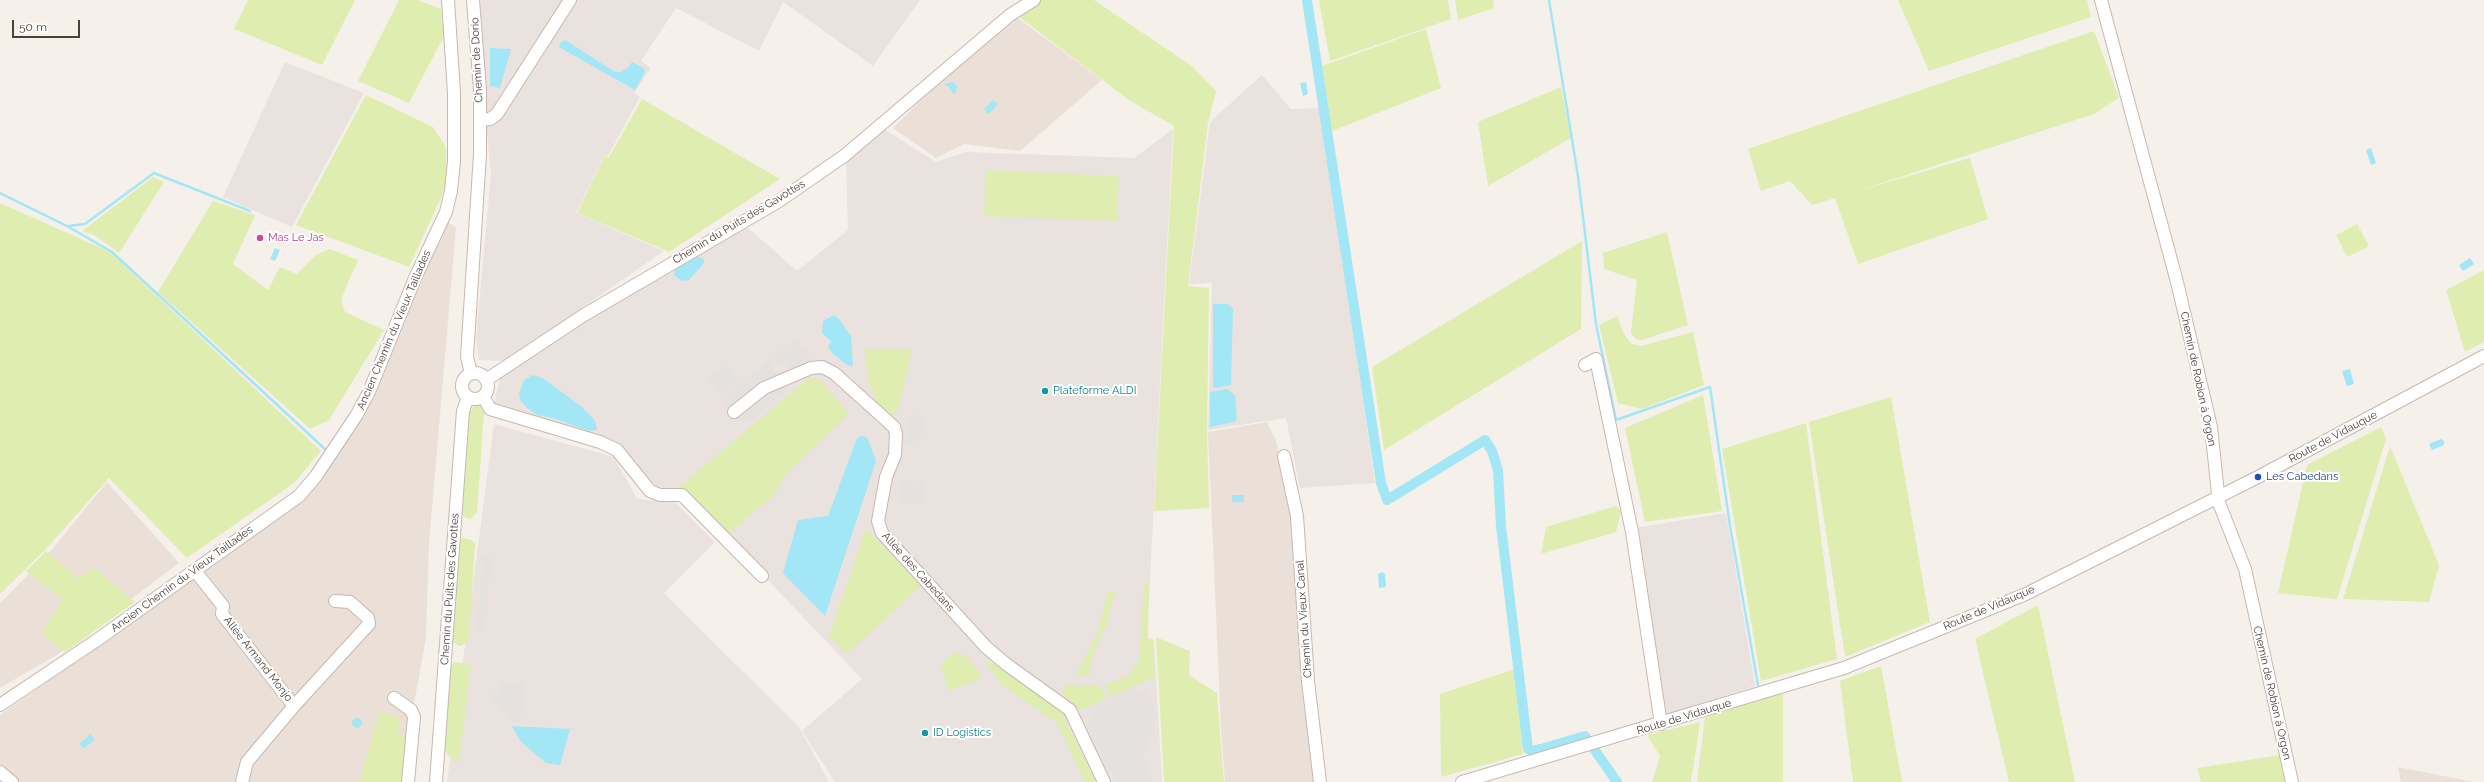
<!DOCTYPE html>
<html>
<head>
<meta charset="utf-8">
<style>
	body { margin:0 }
	#map { position:relative; width:2484px; height:782px; overflow:hidden; background:#f6f0ea; font-family:Raleway,sans-serif }
	canvas { display:block }
	.scale { position:absolute; left:12px; top:20px; width:68px; height:18px; box-sizing:border-box; border:2px solid #4b3f37; border-top:0; padding-left:5px; font-size:12px; line-height:14px; white-space:nowrap; color:#4b3f37; -webkit-text-stroke:3px #fff; paint-order:stroke }
</style>
</head>
<body>
<div id="map">
<canvas width="2484" height="782"></canvas>
<div class="scale">50 m</div>
</div>
<script>
const ctx = document.querySelector('canvas').getContext('2d');
ctx.lineJoin = 'round';
function fillPath(path, color) { ctx.fillStyle = color; ctx.fill(path, 'evenodd'); }
const poly = rows => new Path2D(rows.map(r => 'M' + r).join(''));
function trace(path, color, width, dash) { ctx.strokeStyle = color; ctx.lineWidth = width; ctx.lineCap = dash ? 'butt' : 'round'; ctx.setLineDash(dash || []); ctx.stroke(path); }
function write(font, color, halo, rows, align = 'center') {
  ctx.font = font + ' Raleway,sans-serif'; ctx.lineWidth = 4; ctx.setLineDash([]); ctx.textBaseline = 'middle'; ctx.strokeStyle = halo; ctx.fillStyle = color; for (const [text, x, y, turn = 0] of rows) {
    ctx.save(); ctx.translate(x, y); ctx.rotate((+turn || 0) * Math.PI / 180); ctx.textAlign = isNaN(turn) ? turn : align; if (halo) ctx.strokeText(text, 0, 0); ctx.fillText(text, 0, 0); ctx.restore();
  }
}
const residential = poly([
	[1018,18,1102,80,1020,151,964,144,936,158,893,128,942,79],
	[446,221,456,227,429,544,426,638,411,720,405,782,0,782,0,715,261,531,298,504,319,482],
	[1267,422,1276,441,1292,504,1314,782,1225,782,1221,728,1208,432],
	[107,482,179,563,55,656,0,688,0,603,49,553],
	[2398,767,2474,782,2401,782]
]);
const industrial = poly([
	[480,0,920,0,873,66,783,2,759,51,676,8,641,61,651,68,634,93,640,97,608,156,605,155,576,213,664,251,505,361,479,360,476,338,491,174,485,114,486,88],
	[285,62,364,93,292,227,223,197],
	[1262,75,1291,109,1321,108,1375,483,1300,488,1286,418,1208,430,1212,283,1189,284,1210,122],
	[882,128,936,162,966,152,1134,158,1173,129,1147,638,1154,639,1162,782,835,782,802,731,862,679,683,491,657,487,619,445,494,404,501,374,613,303,747,227,797,271,848,230,846,158],
	[494,424,614,457,637,499,676,503,715,542,664,593,799,727,829,782,447,782],
	[1726,513,1755,686,1664,715,1635,528]
]);
const green = poly([
	[248,0,355,0,322,65,234,29],
	[399,0,417,0,441,9,444,36,409,103,358,81],
	[1042,0,1094,0,1192,66,1216,91,1208,123,1188,286,1209,288,1207,430,1209,508,1154,511,1174,126,1129,100,1018,16],
	[1319,0,1448,0,1451,19,1330,61],
	[1455,0,1493,0,1494,8,1458,20],
	[1898,0,2087,0,2091,17,1929,71],
	[1426,29,1441,88,1332,131,1322,66],
	[2094,31,2119,98,2094,114,1857,191,1970,158,1988,219,1858,264,1835,198,1812,205,1790,181,1761,191,1748,149],
	[1561,87,1571,138,1488,186,1478,122],
	[366,95,433,127,446,147,447,185,409,267,296,225],
	[642,99,780,179,669,252,577,213,605,156,609,157],
	[986,170,1116,176,1119,178,1117,221,984,216],
	[153,177,164,182,119,253,94,235,82,231],
	[213,201,255,215,233,264,268,290,280,267,297,274,316,255,330,249,358,260,341,299,345,312,384,330,329,420,310,429,158,292],
	[0,203,110,252,321,451,294,483,187,558,109,478,46,549,0,594],
	[2357,224,2369,246,2347,257,2336,235],
	[1667,232,1688,325,1642,340,1636,339,1631,333,1637,280,1604,269,1603,253],
	[1582,241,1581,329,1384,450,1372,367],
	[2484,270,2484,342,2465,352,2446,290],
	[1617,316,1625,336,1632,344,1641,346,1693,332,1704,385,1642,409,1618,403,1599,325],
	[864,349,912,349,898,411,895,411,891,416,874,400,876,398,869,385],
	[809,378,819,379,849,414,792,467,779,483,776,493,727,535,677,489],
	[1703,395,1722,511,1645,522,1625,428],
	[1891,397,1930,622,1845,657,1809,422],
	[476,403,482,407,484,412,477,512,470,519,464,517,461,512,468,414],
	[1806,423,1837,659,1761,681,1722,449],
	[2381,427,2386,439,2337,599,2278,593,2307,465],
	[2390,446,2439,565,2429,602,2343,599],
	[1616,506,1621,511,1616,532,1541,554,1546,527],
	[866,528,921,586,847,654,829,637],
	[463,538,472,540,475,544,469,639,467,643,460,646,453,642,451,636,458,543],
	[46,551,79,579,93,567,135,602,65,652,41,634,63,599,26,571],
	[1149,579,1148,640,1153,640,1155,677,1111,697,1105,684,1121,680,1132,672,1139,659,1144,586],
	[1108,591,1118,592,1112,600,1107,627,1105,627,1091,660,1090,675,1076,675,1098,632],
	[2038,605,2075,782,2009,782,1975,639],
	[1156,637,1190,651,1189,675,1217,693,1224,782,1164,782],
	[958,653,967,656,983,678,949,691,942,671,943,662,952,654],
	[983,660,991,662,1057,704,1096,782,1085,782,1057,723,1003,686],
	[454,662,471,664,459,762,448,756,444,749,450,666],
	[1881,666,1902,782,1853,782,1840,681],
	[1515,669,1523,754,1441,777,1440,694],
	[1065,686,1100,686,1107,698,1082,710,1062,693],
	[1783,693,1783,782,1697,782,1705,717],
	[379,712,401,718,397,734,407,737,404,782,359,782],
	[1700,722,1691,782,1652,782,1660,756,1647,735],
	[2281,755,2287,782,2201,782,2197,768]
]);
const parking = poly([
	[795,340,811,353,792,369,785,361,777,363,773,357],
	[768,361,775,370,774,382,785,392,747,423,721,400],
	[726,365,740,381,722,396,708,381],
	[910,414,925,417,918,447,904,444],
	[901,481,925,482,924,504,899,503],
	[483,556,491,556,485,632,477,632],
	[499,682,524,683,520,722,511,720,489,694,500,694],
	[1137,686,1139,694,1147,691,1158,718,1152,722,1155,732,1145,740,1149,751,1142,755,1153,782,1115,782,1087,722,1094,718,1090,709]
]);
const water = poly([
	[565,40,615,72,621,72,628,68,632,62,644,68,645,72,635,90,559,47,560,43],
	[490,48,511,49,500,88,490,86],
	[952,82,957,86,956,92,953,94,951,89,944,84],
	[1306,82,1308,94,1303,96,1300,83],
	[993,100,998,104,989,114,984,109],
	[2371,148,2376,163,2371,165,2366,150],
	[275,248,280,250,275,261,270,259],
	[697,256,704,259,704,263,689,280,682,281,674,275,675,268],
	[2470,258,2474,264,2463,271,2459,265],
	[1213,304,1227,304,1233,308,1231,385,1213,388],
	[834,315,839,319,851,336,853,366,847,365,832,353,828,347,831,341,822,333,823,321],
	[2350,369,2354,384,2347,386,2342,371],
	[533,375,544,379,582,407,595,421,597,430,589,431,553,418,537,415,527,408,520,400,519,393,524,380],
	[1227,389,1235,395,1237,419,1234,422,1210,427,1210,392],
	[861,436,867,437,876,461,825,616,783,573,798,520,828,516,857,438],
	[2441,439,2444,441,2444,445,2432,450,2429,444],
	[1232,495,1244,495,1244,502,1232,502],
	[1382,572,1385,574,1386,587,1379,588,1378,574],
	'352 723a5 5 0 1 1 10 0a5 5 0 1 1-10 0Z',
	[512,726,570,729,560,765,546,763,521,742],
	[91,734,95,740,84,748,81,747,80,743]
]);
const stream = poly([
	[1549,0,1578,176,1596,324,1616,420,1710,387,1730,526,1758,685],
	[0,193,67,226,112,252,327,451],
	[68,226,85,224,154,173,250,211],
	[198,561,218,546],
	[0,698,10,691]
]);
const canal = poly([
	[1307,0,1381,483,1387,500,1485,440,1492,451,1498,470,1501,526,1528,749,1532,751,1541,749,1585,736,1617,782]
]);
const minor = poly([
	[2101,0,2177,282,2211,427,2219,503,2245,569,2292,782],
	[480,120,490,119,497,114,570,0],
	[1585,365,1596,359,1632,532,1661,724],
	[471,373,467,357,480,154,480,90,473,0],
	'462 386a13 13 0 1 1 26 0a13 13 0 1 1-26 0Z',
	[486,380,584,315,779,201,844,156,1010,15,1034,0],
	[483,396,490,409,600,442,617,450,650,491,660,495,682,495,762,576],
	[734,412,764,388,811,368,822,367,834,373,894,427,896,434,895,455,886,477,878,521,882,533,986,647,1006,664,1070,710,1104,782],
	[1284,456,1297,516,1308,681,1320,782],
	[195,571,223,606,222,614,294,706,247,762,242,782],
	[394,698,411,710,414,717,408,782],
	[0,705,97,640,299,496,316,476,356,416,369,392,415,278,446,212,451,191,454,161,454,93,448,0],
	[294,706,369,624,368,618,350,602,335,601],
	[0,772,12,782],
	[436,782,463,411,468,397],
	[1462,782,1844,668,2026,594,2258,477,2484,356]
]);
const markers = [
	[260,238,4,"#d1479c"],
	[1045,391,4,"#0f9aa8"],
	[2258,477,4,"#1a4fb4"],
	[925,733,4,"#0f9aa8"]
];
const streetNames = [
	["Chemin de Dorio",477,60,-93],
	["Chemin du Puits des Gavottes",739,222,-31],
	["Ancien Chemin du Vieux Taillades",394,330,-67],
	["Chemin de Robion à Orgon",2198,379,78],
	["Route de Vidauque",2333,437,-28],
	["Allée des Cabedans",918,572,48],
	["Ancien Chemin du Vieux Taillades",182,579,-36],
	["Chemin du Puits des Gavottes",450,589,-86],
	["Route de Vidauque",1989,608,-23],
	["Chemin du Vieux Canal",1304,619,-94],
	["Allée Armand Monjo",258,659,52],
	["Chemin de Robion à Orgon",2272,693,77],
	["Route de Vidauque",1684,717,-17]
];
const hotelNames = [
	["Mas Le Jas",268,238]
];
const cultureNames = [
	["Plateforme ALDI",1053,391],
	["ID Logistics",933,733]
];
const transitNames = [
	["Les Cabedans",2266,477]
];
fillPath(residential, '#eae0d8');
fillPath(industrial, '#e9e2df');
fillPath(green, '#dfedb1');
fillPath(parking, '#e5e1df');
fillPath(water, '#a3e7f6');
trace(stream, '#a3e7f6', 2.5);
trace(canal, '#a3e7f6', 10);
trace(minor, '#c6b8af', 14);
trace(minor, '#fff', 12);
for (const [x, y, r, color] of markers) { const dot = new Path2D(); dot.arc(x, y, r, 0, 2 * Math.PI); ctx.fillStyle = color; ctx.fill(dot); trace(dot, '#fff', 1.5); }
write('11px', '#4b3f37', '#fff', streetNames);
write('11px', '#b23c85', '#fff', hotelNames, 'left');
write('11px', '#0d838f', '#fff', cultureNames, 'left');
write('11px', '#164399', '#fff', transitNames, 'left');
</script>
</body>
</html>
